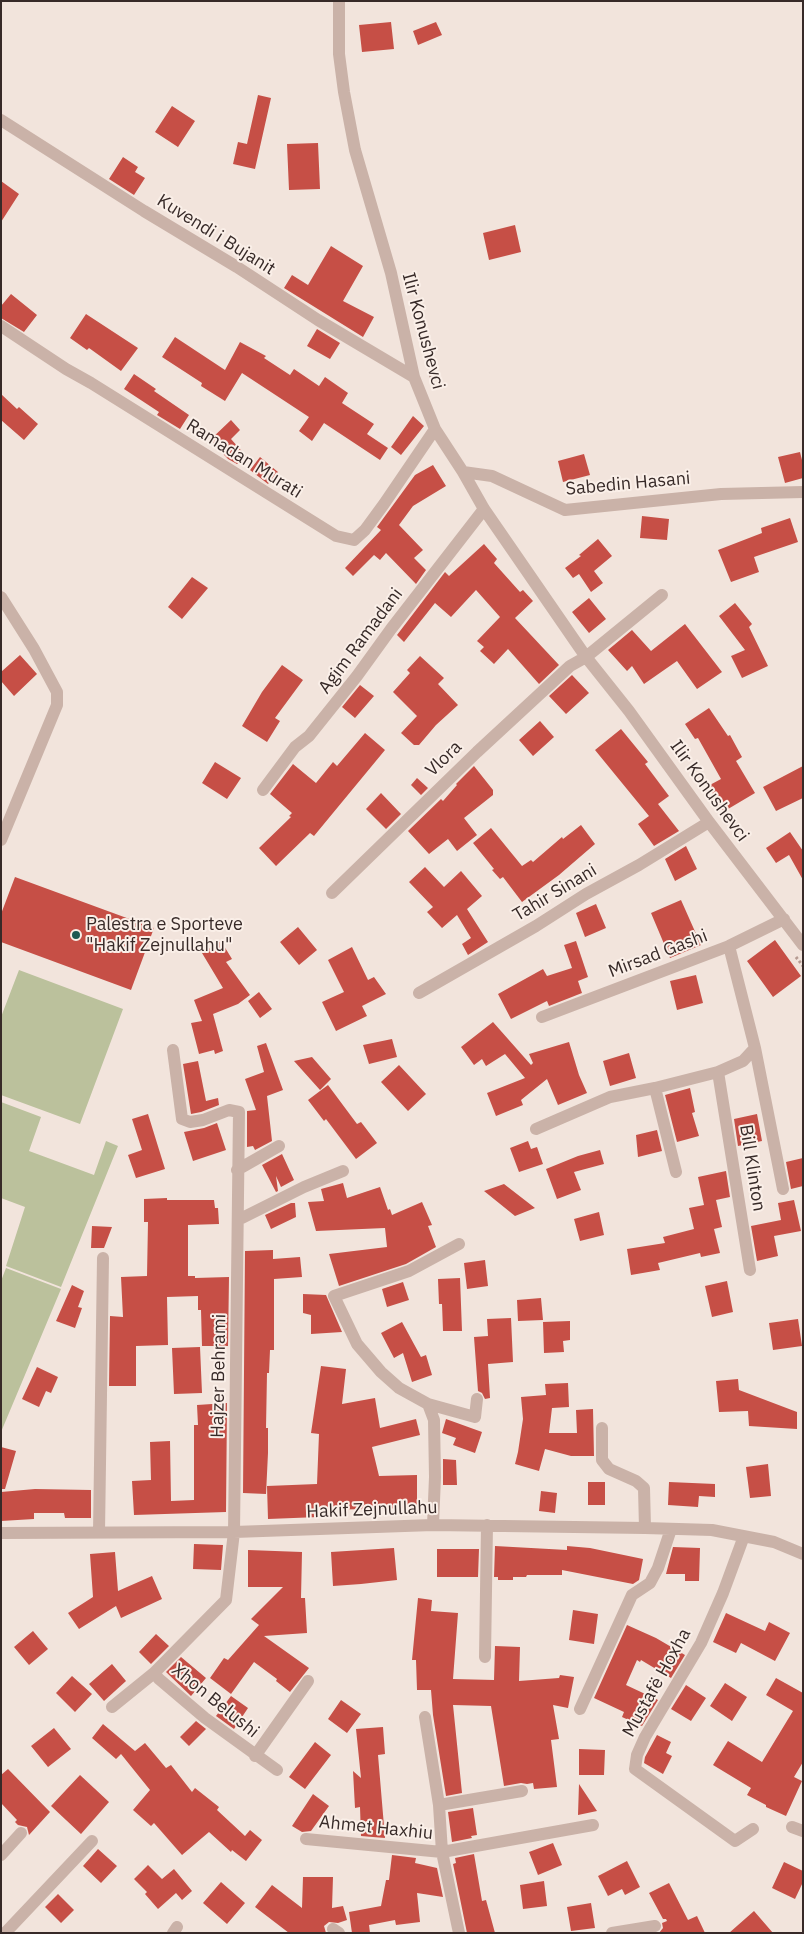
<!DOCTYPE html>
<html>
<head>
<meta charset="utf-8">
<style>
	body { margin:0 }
	#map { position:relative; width:804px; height:1934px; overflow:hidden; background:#f2e4dc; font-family:"IBM Plex Sans",sans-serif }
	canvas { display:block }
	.frame { position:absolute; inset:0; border:2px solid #372a28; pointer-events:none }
</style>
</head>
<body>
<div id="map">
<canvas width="804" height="1934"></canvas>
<div class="frame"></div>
</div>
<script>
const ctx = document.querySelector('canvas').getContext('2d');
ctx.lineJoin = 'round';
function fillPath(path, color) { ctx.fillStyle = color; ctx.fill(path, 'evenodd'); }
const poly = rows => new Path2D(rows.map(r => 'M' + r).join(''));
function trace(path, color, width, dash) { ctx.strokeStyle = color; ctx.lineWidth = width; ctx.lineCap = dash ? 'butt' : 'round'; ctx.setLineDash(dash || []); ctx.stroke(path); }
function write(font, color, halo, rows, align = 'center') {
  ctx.font = font + ' "IBM Plex Sans",sans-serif'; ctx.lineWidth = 4; ctx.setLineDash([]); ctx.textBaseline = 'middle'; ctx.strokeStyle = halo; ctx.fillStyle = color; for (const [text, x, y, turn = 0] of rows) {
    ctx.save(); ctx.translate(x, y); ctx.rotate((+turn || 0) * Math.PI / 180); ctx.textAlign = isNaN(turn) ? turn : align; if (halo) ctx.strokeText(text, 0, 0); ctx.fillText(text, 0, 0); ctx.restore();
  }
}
const green = poly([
	[19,970,123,1009,80,1124,1,1095,1,1017],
	[1,1102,41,1117,29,1151,94,1175,106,1141,118,1146,61,1287,6,1266,25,1207,1,1198],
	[6,1268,61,1289,1,1432,1,1281]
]);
const building = poly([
	[391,22,394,49,362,52,359,25],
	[436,22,442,35,418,45,413,31],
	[258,95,271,98,255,169,233,164,238,142,247,144],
	[172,106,195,121,178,147,155,132],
	[318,143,320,189,289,190,287,144],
	[123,157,138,167,135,172,145,178,134,195,109,179],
	[1,181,19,194,1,222],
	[515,225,521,252,489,260,483,233],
	[331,246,363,266,343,301,374,317,363,337,284,288,292,275,308,285],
	[11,294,37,315,24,332,1,318,1,306],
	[86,314,138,348,121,371,89,348,87,350,70,338],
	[317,329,340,343,330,359,307,346],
	[175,337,225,370,240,342,266,356,264,358,290,375,294,369,319,386,325,377,348,393,342,403,374,424,367,434,388,448,380,460,324,423,312,441,299,431,309,417,242,373,225,401,201,386,202,383,162,357],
	[134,374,156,389,154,391,189,415,180,429,157,415,159,412,124,389],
	[1,394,17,409,19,407,38,424,24,440,1,420],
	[413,416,424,426,401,455,391,447],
	[231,420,240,430,231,439,246,456,237,464,228,459,210,440],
	[800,452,803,464,803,478,785,483,778,457],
	[584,454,590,475,563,482,558,461],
	[260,457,278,472,268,484,250,470],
	[433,465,446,486,413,506,399,525,423,550,414,558,426,570,416,584,386,553,380,560,374,555,353,576,345,568,381,530,377,527,415,475],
	[642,516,669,519,667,540,640,538],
	[790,518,798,542,754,557,759,572,731,582,718,550,762,533,761,528],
	[598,539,612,556,594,571,603,583,591,592,579,574,573,578,565,568,581,556,579,555],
	[484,544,497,559,494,563,520,592,523,590,533,601,515,618,559,665,539,684,508,649,494,664,480,651,484,647,477,641,500,617,476,590,451,617,435,603,404,642,397,635,445,572,449,576],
	[192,577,208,588,182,619,168,607],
	[589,598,606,619,589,633,572,612],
	[735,603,752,624,749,627,768,666,742,678,731,656,745,650,719,616],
	[685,624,722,672,697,689,677,661,644,684,632,666,627,671,608,650,632,630,651,651],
	[20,655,37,674,14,696,1,681,1,672],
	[420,656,444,678,438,684,458,705,436,725,419,745,414,745,401,733,417,716,393,692,410,673,407,670],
	[282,665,303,680,275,718,280,721,267,742,242,726,262,692],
	[572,675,589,693,566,714,549,696],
	[360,685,374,696,355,718,342,707],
	[709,708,728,736,730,735,742,757,736,761,755,793,723,812,708,786,721,779,698,738,695,739,685,724],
	[540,721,554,737,533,756,519,740],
	[621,729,648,762,645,764,669,796,658,804,679,831,654,846,638,824,649,816,595,750],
	[365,733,385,750,314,836,310,833,276,866,259,848,291,817,289,816,292,813,270,794,293,764,316,783,333,762,337,766],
	[215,762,241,778,227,799,202,783],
	[474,766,493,790,493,795,464,818,477,835,457,851,448,839,429,854,408,831,441,799,443,801,457,785,456,784],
	[803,766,803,798,776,811,763,787],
	[417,778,428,788,421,795,411,785],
	[381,793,401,814,386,829,366,809],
	[581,825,595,844,559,875,522,902,503,877,500,879,492,870,494,869,473,843,491,828,522,866,531,860,533,862,562,837,563,839],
	[790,832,803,851,803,880,789,855,776,863,766,848],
	[686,846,697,869,675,881,665,859],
	[425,867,444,887,461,871,482,896,467,909,488,942,468,955,462,944,471,938,457,915,442,928,427,912,433,907,409,882],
	[15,877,154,928,131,990,1,942,1,914],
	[681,900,701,945,670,958,651,913],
	[596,904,606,928,585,937,576,913],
	[298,927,317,950,299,965,280,942],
	[775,940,801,976,773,997,747,961],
	[221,941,232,959,226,962,250,995,238,1004,213,1014,223,1051,215,1054,214,1050,199,1054,191,1023,202,1021,194,1000,223,988,202,953],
	[576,941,588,977,578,981,582,993,549,1006,547,1001,511,1019,498,994,543,969,547,976,572,968,564,945],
	[352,947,368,980,374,977,386,994,362,1006,367,1016,336,1031,322,1002,344,992,328,960],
	[696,975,703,1003,677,1010,670,981],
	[259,992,272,1009,260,1018,248,1001],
	[493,1022,531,1065,533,1063,529,1054,569,1042,579,1075,587,1093,558,1105,547,1079,521,1100,523,1105,496,1116,487,1093,525,1078,505,1054,486,1066,482,1059,474,1065,461,1047],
	[392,1039,397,1057,369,1064,363,1045],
	[266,1043,283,1090,267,1096,272,1141,255,1150,253,1146,247,1147,247,1111,256,1110,245,1079,264,1072,257,1046],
	[629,1053,636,1078,610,1086,603,1061],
	[312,1057,331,1079,320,1090,294,1061],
	[198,1061,206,1101,218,1098,219,1105,201,1112,191,1114,183,1064],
	[399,1065,426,1094,408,1111,381,1082],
	[328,1085,357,1124,361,1122,377,1143,356,1159,326,1119,324,1121,308,1100],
	[690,1088,695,1112,692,1113,699,1136,677,1142,665,1095],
	[148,1114,165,1169,136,1178,128,1155,142,1150,132,1119],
	[757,1114,762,1141,738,1146,734,1119],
	[217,1123,226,1150,193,1161,184,1132,204,1128],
	[657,1130,662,1151,638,1157,636,1135],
	[528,1141,531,1149,537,1147,543,1164,519,1172,510,1148],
	[600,1150,604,1164,574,1172,581,1190,557,1199,546,1169,578,1156],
	[282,1154,294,1180,281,1187,276,1176,278,1191,276,1192,262,1165],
	[803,1158,803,1186,791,1189,786,1162],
	[726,1171,730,1197,716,1200,722,1227,714,1229,720,1253,701,1257,700,1253,658,1263,660,1270,631,1275,627,1249,665,1243,663,1237,694,1229,689,1208,704,1205,698,1177],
	[343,1183,347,1198,380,1187,388,1210,390,1209,392,1215,422,1202,432,1225,428,1226,436,1247,406,1264,339,1286,329,1254,387,1247,385,1228,316,1231,308,1202,324,1201,321,1189],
	[504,1184,535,1208,515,1216,484,1191],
	[167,1198,167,1200,214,1200,215,1208,218,1208,219,1224,188,1225,188,1276,195,1276,195,1278,229,1277,228,1346,202,1346,201,1310,198,1310,198,1296,167,1297,168,1345,136,1346,136,1386,109,1386,110,1316,123,1317,121,1277,147,1276,148,1222,144,1222,144,1199],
	[794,1200,801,1231,774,1236,778,1256,757,1261,751,1226,781,1220,778,1203],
	[291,1203,295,1203,296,1217,271,1229,265,1215],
	[599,1212,604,1235,580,1241,574,1219],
	[92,1226,112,1227,104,1248,91,1248],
	[273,1250,273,1259,300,1257,302,1277,274,1279,274,1350,270,1350,269,1373,267,1373,266,1428,268,1428,268,1453,266,1494,243,1493,245,1251],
	[485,1260,488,1286,467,1289,464,1263],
	[460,1278,462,1331,443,1331,442,1304,439,1304,438,1279],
	[727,1281,733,1312,712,1317,705,1286],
	[403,1282,409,1300,387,1307,382,1289],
	[72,1285,84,1291,78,1307,82,1308,75,1328,56,1321],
	[303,1294,326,1295,342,1332,311,1334,311,1315,303,1313],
	[541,1298,543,1320,518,1321,517,1300],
	[511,1318,513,1362,488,1364,490,1398,485,1399,482,1393,478,1391,474,1337,488,1336,487,1319],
	[798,1319,802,1346,773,1350,769,1323],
	[570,1321,570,1340,563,1341,564,1352,544,1353,543,1322],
	[402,1322,421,1357,426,1355,432,1375,412,1382,403,1353,394,1358,381,1333],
	[200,1347,202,1393,174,1394,172,1348],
	[321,1366,346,1369,342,1404,375,1398,380,1428,416,1419,420,1435,372,1447,379,1476,417,1475,417,1508,318,1510,319,1517,268,1519,267,1486,317,1484,319,1434,311,1433],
	[37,1367,58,1377,51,1393,46,1391,39,1407,22,1399],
	[738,1379,739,1390,797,1412,797,1429,749,1426,748,1411,719,1412,716,1381],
	[568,1383,569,1407,552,1408,549,1433,577,1433,576,1410,593,1409,594,1456,571,1456,545,1449,539,1471,515,1464,518,1452,523,1419,521,1397,546,1395,545,1384],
	[227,1403,226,1512,134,1515,132,1481,151,1480,150,1442,170,1441,171,1501,194,1500,194,1425,198,1425,197,1405],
	[446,1419,482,1432,475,1453,453,1445,456,1438,442,1433],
	[1,1447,16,1451,5,1489,1,1489],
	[443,1459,456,1460,457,1485,443,1485],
	[768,1464,771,1496,750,1498,746,1467],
	[588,1482,605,1482,605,1505,588,1505],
	[669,1482,715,1484,715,1497,699,1496,698,1507,668,1505],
	[35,1489,91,1490,91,1518,65,1518,64,1513,34,1513,34,1519,1,1521,1,1492],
	[541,1491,557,1493,555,1513,539,1511],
	[194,1544,223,1545,221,1570,193,1569],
	[495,1546,567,1550,567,1546,590,1548,643,1559,639,1580,633,1584,562,1570,562,1575,527,1575,526,1577,513,1577,513,1580,498,1580,498,1577,494,1577],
	[673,1547,700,1548,699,1581,685,1581,685,1574,666,1574],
	[394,1548,397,1580,361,1584,333,1586,331,1552],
	[437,1549,479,1549,478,1577,437,1577],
	[248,1550,302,1552,301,1598,305,1598,307,1633,264,1636,309,1668,290,1692,276,1681,277,1679,254,1662,231,1694,210,1678,224,1658,228,1660,259,1625,251,1619,283,1587,248,1587],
	[115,1552,118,1591,152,1576,162,1599,121,1618,116,1606,79,1629,68,1613,93,1597,90,1554],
	[418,1598,432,1600,431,1611,458,1613,453,1679,494,1680,495,1646,520,1647,519,1681,559,1678,560,1675,574,1677,568,1708,553,1705,559,1739,551,1740,557,1787,534,1789,533,1783,527,1784,521,1783,504,1786,491,1706,453,1705,462,1793,446,1796,433,1715,431,1690,417,1690,416,1660,412,1660],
	[573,1610,598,1614,594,1644,569,1640],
	[726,1613,765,1631,769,1622,790,1633,775,1661,741,1643,736,1653,713,1642],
	[627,1625,656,1638,685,1655,671,1678,641,1660,640,1662,637,1660,626,1685,658,1700,642,1726,622,1717,624,1712,594,1698],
	[33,1631,48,1649,29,1665,14,1647],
	[156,1634,169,1646,151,1664,139,1652],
	[181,1657,206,1678,191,1696,166,1672],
	[112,1664,126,1681,104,1701,89,1684],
	[72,1676,92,1694,75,1712,56,1693],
	[776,1678,803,1693,803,1762,794,1777,802,1781,786,1816,766,1807,766,1805,747,1795,751,1788,713,1765,728,1741,762,1762,793,1711,766,1695],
	[725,1683,747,1697,732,1721,710,1706],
	[686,1685,706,1698,691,1721,671,1709],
	[231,1696,248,1708,234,1729,216,1716],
	[341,1700,361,1714,347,1733,328,1719],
	[196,1721,206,1729,189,1746,180,1737],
	[103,1724,135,1751,145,1743,166,1768,171,1765,192,1792,195,1788,219,1807,217,1810,245,1836,250,1830,262,1840,246,1861,232,1850,231,1852,209,1832,182,1855,154,1823,151,1826,133,1810,150,1790,121,1754,116,1759,92,1738],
	[383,1727,385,1754,378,1755,385,1838,361,1836,360,1807,355,1808,353,1771,361,1778,356,1729],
	[54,1728,71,1749,48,1767,31,1746],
	[657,1735,671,1742,666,1753,672,1756,663,1774,644,1763,645,1757],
	[315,1742,331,1755,305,1789,289,1777],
	[579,1749,605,1750,604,1775,579,1775],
	[8,1769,50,1812,29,1835,27,1827,18,1825,15,1822,17,1820,1,1803,1,1775],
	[80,1775,109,1802,81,1834,51,1806],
	[579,1784,597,1811,578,1815],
	[313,1794,329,1806,311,1831,302,1832,292,1826],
	[473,1808,477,1835,471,1836,472,1838,452,1842,448,1812],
	[553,1843,562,1865,538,1875,529,1852],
	[98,1849,117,1866,101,1883,83,1866],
	[474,1854,482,1901,486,1900,495,1933,467,1933,453,1864,456,1863,455,1858],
	[392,1855,416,1858,415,1863,437,1868,443,1897,417,1893,420,1922,396,1925,395,1920,369,1925,370,1933,352,1933,349,1912,381,1906,386,1880,389,1880],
	[627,1861,640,1887,625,1895,622,1889,608,1896,598,1876],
	[784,1862,803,1871,803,1882,795,1899,772,1888],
	[148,1865,162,1879,174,1869,192,1891,182,1900,176,1893,158,1909,145,1894,147,1892,134,1879],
	[303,1877,333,1877,332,1908,343,1906,347,1920,338,1923,329,1922,324,1926,326,1933,289,1933,255,1907,272,1885,302,1908],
	[544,1881,547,1906,523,1909,520,1885],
	[221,1882,245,1903,227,1924,203,1903],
	[669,1883,688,1920,697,1916,705,1933,659,1933,663,1928,662,1923,667,1921,666,1919,663,1919,649,1893],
	[58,1894,74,1910,61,1923,45,1907],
	[591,1903,595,1928,571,1931,567,1907],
	[754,1911,773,1933,729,1933]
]);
const path = poly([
	[428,365,431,378],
	[796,957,803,966]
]);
const minor = poly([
	[339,1,339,54,344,92,355,150,391,273,414,377,435,429,463,472,484,509,586,657,629,711,709,822,803,945],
	[1,120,144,211,237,267,318,320,414,377],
	[1,326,66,369,91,383,336,536,354,540,365,530,384,504,435,429],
	[463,472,492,476,565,510,721,494,803,492],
	[1,597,34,649,57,692,57,705,1,840],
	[263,790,295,747,309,736,357,676,391,629,484,509],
	[332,893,477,752,570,666,586,657,662,595],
	[729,946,755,1048,783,1189],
	[419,993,536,926,586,894,639,865,709,822],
	[542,1017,729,946,784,919],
	[718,1072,750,1270],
	[655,1088,676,1172],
	[536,1129,610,1097,655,1088,718,1072,743,1061,755,1048],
	[237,1170,279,1146],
	[238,1220,304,1187,343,1171],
	[459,1244,409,1271,334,1296,357,1344,381,1372,399,1388,428,1404,475,1417,477,1399],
	[428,1404,434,1420,435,1477,433,1525],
	[602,1428,602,1460,609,1469,636,1481,644,1488,645,1528],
	[99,1532,103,1258],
	[1,1533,234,1532,433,1525,645,1528,712,1530,774,1542,803,1554],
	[744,1536,723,1593,701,1643,645,1737,637,1755,635,1769,735,1841,753,1829],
	[485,1657,487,1525],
	[154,1673,159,1679,205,1718,277,1770],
	[112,1707,154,1673,226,1600,234,1532,239,1112,229,1110,203,1120,190,1122,182,1119,173,1050],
	[580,1709,632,1595,650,1583,658,1568,671,1529],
	[425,1717,439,1805,442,1852,459,1933],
	[255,1756,308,1681],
	[439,1805,522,1791],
	[792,1827,803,1831],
	[306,1839,442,1852,593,1825],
	[1,1855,21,1833],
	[333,1929,339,1933],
	[5,1933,92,1841],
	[173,1933,177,1927],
	[612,1933,655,1926]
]);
const markers = [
	[76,935,5,"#1d5953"]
];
const streetNames = [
	["Kuvendi i Bujanit",216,235,32],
	["Ilir Konushevci",423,331,75],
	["Ramadan Murati",244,459,32],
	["Sabedin Hasani",628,484,-5],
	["Agim Ramadani",361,641,-53],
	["Vlora",444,759,-44],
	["Ilir Konushevci",709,791,54],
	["Tahir Sinani",555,893,-31],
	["Mirsad Gashi",658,954,-21],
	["Bill Klinton",752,1168,81],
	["Hajzer Behrami",219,1376,-89],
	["Hakif Zejnullahu",372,1510,-2],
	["Mustafë Hoxha",657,1683,-61],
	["Xhon Belushi",215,1701,39],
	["Ahmet Haxhiu",376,1828,6]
];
const poiNames = [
	["Palestra e Sporteve",86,925],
	["\"Hakif Zejnullahu\"",86,946]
];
fillPath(green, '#bbc19c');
fillPath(building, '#c64f46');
trace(path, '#b69b92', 3, [2.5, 2.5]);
trace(minor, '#cab2a8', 12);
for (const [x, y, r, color] of markers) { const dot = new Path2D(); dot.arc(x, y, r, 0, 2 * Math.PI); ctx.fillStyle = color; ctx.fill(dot); trace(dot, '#faefe8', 2); }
write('18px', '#372a28', '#faefe8', streetNames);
write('18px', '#372a28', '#faefe8', poiNames, 'left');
</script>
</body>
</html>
